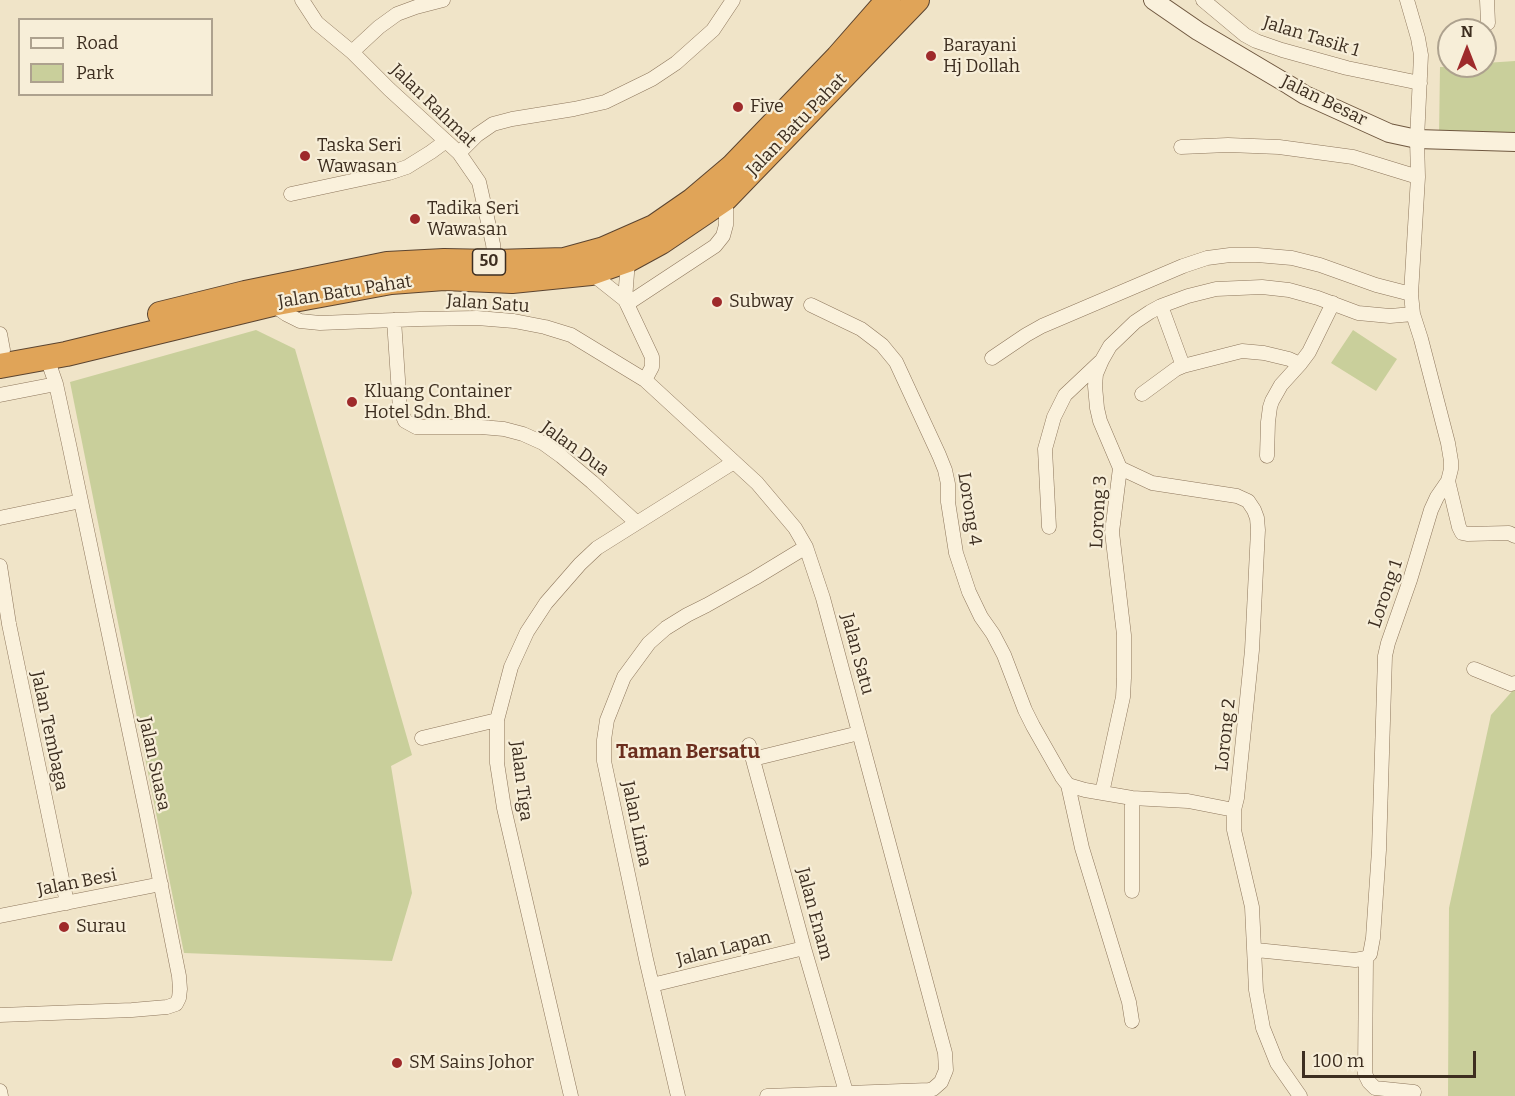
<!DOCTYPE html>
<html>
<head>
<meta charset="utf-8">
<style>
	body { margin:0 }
	#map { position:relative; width:1515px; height:1096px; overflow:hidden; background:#f0e4c8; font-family:Bitter,serif }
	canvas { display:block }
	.legend { position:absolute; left:18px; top:18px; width:195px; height:78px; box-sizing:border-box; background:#f7eed8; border:2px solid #ada18e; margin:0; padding:8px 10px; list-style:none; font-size:18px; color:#3d2e20 }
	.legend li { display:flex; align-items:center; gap:12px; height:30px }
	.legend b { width:30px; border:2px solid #ada18e }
	.north { position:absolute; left:1437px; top:18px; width:60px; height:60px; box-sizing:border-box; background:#f7eed8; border:2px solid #ada18e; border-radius:50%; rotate:0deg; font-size:16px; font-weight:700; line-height:24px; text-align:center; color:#3d2e20 }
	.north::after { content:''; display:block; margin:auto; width:21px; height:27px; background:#9e2a2b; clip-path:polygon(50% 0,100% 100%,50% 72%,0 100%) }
	.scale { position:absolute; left:1302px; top:1051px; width:174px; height:27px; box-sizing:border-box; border:3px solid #3d2e20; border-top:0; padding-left:8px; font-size:18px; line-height:21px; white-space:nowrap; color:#3d2e20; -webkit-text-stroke:4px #f7eed8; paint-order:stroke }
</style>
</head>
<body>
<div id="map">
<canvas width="1515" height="1096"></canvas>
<ul class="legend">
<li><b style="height:8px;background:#faf1dc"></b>Road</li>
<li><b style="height:16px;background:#c9cf9b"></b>Park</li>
</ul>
<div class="north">N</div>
<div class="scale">100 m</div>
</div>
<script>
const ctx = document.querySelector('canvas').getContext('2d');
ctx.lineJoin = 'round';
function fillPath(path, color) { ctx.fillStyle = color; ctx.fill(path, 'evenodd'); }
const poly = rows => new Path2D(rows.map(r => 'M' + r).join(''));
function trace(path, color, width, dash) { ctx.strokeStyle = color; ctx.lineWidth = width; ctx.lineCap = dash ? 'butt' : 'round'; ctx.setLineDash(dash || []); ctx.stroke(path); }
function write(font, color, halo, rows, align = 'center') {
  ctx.font = font + ' Bitter,serif'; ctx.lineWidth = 4.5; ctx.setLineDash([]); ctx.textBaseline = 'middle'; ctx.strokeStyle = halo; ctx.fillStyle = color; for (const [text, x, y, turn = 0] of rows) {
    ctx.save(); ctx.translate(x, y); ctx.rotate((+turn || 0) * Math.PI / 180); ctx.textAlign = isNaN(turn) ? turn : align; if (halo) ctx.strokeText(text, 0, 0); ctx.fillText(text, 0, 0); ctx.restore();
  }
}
const green = poly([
	[1515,61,1515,137,1439,137,1440,67,1485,66,1485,63],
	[256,330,295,349,412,755,391,766,412,893,392,961,184,953,70,382],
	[1353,330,1397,359,1376,391,1331,363],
	[1515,688,1515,1096,1448,1096,1449,908,1491,715]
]);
const street = poly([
	[302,0,317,23,352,52,389,89,459,153,479,182,493,244,495,262],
	[1203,0,1245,35,1256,41,1282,50,1347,68,1420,83],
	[1487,0,1488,23],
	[352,52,379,27,397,14,416,7,443,0],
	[1181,147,1228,145,1279,147,1353,157,1418,177],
	[459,153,477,135,493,124,512,119,574,109,605,102,652,79,676,63,713,30,733,0],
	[291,194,389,173,407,167,431,152,446,141],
	[591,273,625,300,627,304,652,357,652,367,645,380],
	[625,300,628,260],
	[272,304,286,314,300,321,320,323,420,319,477,318,514,321,545,327,571,335,645,380,757,483,795,528,806,547,823,598,945,1053,946,1070,941,1082,933,1089,929,1090,767,1096],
	[627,304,715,246,723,236,726,225,726,198],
	[811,305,861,329,882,345,896,362,939,455,945,470,948,484,948,502,956,553,969,592,981,617,993,634,1004,655,1025,710,1033,726,1062,777,1068,785,1082,848,1129,1002,1132,1021],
	[1161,306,1183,366],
	[394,320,400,409,405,421,416,427,481,427,504,429,523,434,543,443,561,456,592,482,637,523],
	[0,334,3,350],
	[992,358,1026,335,1042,326,1183,266,1207,258,1230,255,1257,255,1292,258,1320,265,1376,285,1411,294],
	[1142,394,1176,369,1183,366,1242,351,1264,353,1289,359,1300,364],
	[0,395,56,384],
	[1267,456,1268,422,1270,407,1272,401,1281,385,1300,364,1309,352,1333,303],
	[1120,468,1152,483,1237,496,1248,501,1254,510,1257,518,1258,530,1252,650,1237,798,1234,810,1234,830,1252,907,1256,990,1263,1028,1277,1063,1300,1096],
	[1448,481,1459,527,1462,533,1467,534,1509,533,1515,536],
	[0,518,81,501],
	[1049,527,1045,449,1054,417,1065,395,1100,362],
	[0,566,9,624,67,903],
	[1474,669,1511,684,1515,683],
	[422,738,497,720],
	[749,745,804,948,846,1092],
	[753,759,859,733],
	[1068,785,1085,790,1132,798,1188,801,1234,810],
	[1102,793,1123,697,1124,678,1124,635,1112,532,1120,468,1100,421,1097,408,1095,386,1096,374,1102,360,1110,346,1135,322,1150,312,1161,306,1188,296,1216,289,1262,287,1289,290,1318,298,1358,313,1390,316,1413,314],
	[1132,798,1132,891],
	[0,916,161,884],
	[1256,950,1355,960,1366,958,1370,954,1373,938,1379,850,1385,656,1388,643,1410,580,1431,510,1437,497,1448,481,1451,469,1451,461,1448,443,1421,339,1413,314,1411,294,1418,177,1417,139,1421,55,1418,38,1407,0],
	[1366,958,1365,1074,1369,1082,1375,1088,1414,1092],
	[652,985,804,948],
	[0,1015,132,1010,167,1007,176,1004,179,998,180,989,179,976,146,811,69,444,56,384,47,358],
	[0,1091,1,1096],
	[571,1096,504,808,497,763,497,720,511,667,527,632,546,603,580,564,597,548,734,462],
	[678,1096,646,959,604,761,604,740,607,720,624,677,649,643,666,628,687,615,707,605,755,578,806,547]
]);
const secondary = poly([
	[1153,0,1198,31,1289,85,1305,95,1389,133,1417,139,1515,142]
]);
const highway = poly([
	[160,314,245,293,387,264,444,261,495,262,564,260,604,249,654,227,693,200,732,167,838,57,888,0],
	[0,366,66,354,272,304,391,282,444,278,512,281,591,273,628,260,661,242,726,198,917,0]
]);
const markers = [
	[931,56,6,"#9e2a2b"],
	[738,107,6,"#9e2a2b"],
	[305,156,6,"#9e2a2b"],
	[415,219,6,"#9e2a2b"],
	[717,302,6,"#9e2a2b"],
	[352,402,6,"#9e2a2b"],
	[64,927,6,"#9e2a2b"],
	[397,1063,6,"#9e2a2b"]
];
const shields = [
	[489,262,33]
];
const shieldNames = [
	["50",489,262]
];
const streetNames = [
	["Jalan Tasik 1",1311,37,17],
	["Jalan Besar",1324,101,26],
	["Jalan Rahmat",433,106,44],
	["Jalan Batu Pahat",797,125,-46],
	["Jalan Batu Pahat",345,292,-9],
	["Jalan Satu",488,304,4],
	["Jalan Dua",575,449,36],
	["Lorong 4",969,509,81],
	["Lorong 3",1099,512,-87],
	["Lorong 1",1386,594,-71],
	["Jalan Satu",857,654,75],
	["Jalan Tembaga",49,731,78],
	["Lorong 2",1226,735,-84],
	["Jalan Suasa",154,764,78],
	["Jalan Tiga",521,781,83],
	["Jalan Lima",636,824,78],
	["Jalan Besi",77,883,-11],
	["Jalan Enam",814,914,75],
	["Jalan Lapan",724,949,-14]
];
const poiNames = [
	["Barayani",943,46],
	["Hj Dollah",943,67],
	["Five",750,107],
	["Taska Seri",317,146],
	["Wawasan",317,167],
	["Tadika Seri",427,209],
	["Wawasan",427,230],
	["Subway",729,302],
	["Kluang Container",364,392],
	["Hotel Sdn. Bhd.",364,413],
	["Surau",76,927],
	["SM Sains Johor",409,1063]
];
const neighbourhoodNames = [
	["Taman Bersatu",688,752]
];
fillPath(green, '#c9cf9b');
trace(street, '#8d765c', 15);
trace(secondary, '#6f573f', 20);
trace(highway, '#5b4430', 26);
trace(street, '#faf1dc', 14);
trace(secondary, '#faf1dc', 18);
trace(highway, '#e0a458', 24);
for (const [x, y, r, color] of markers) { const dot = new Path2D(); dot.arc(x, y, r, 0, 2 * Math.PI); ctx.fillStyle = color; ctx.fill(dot); trace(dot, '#f7eed8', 2); }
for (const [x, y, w] of shields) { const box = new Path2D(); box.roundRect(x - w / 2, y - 13, w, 26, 4.5); ctx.fillStyle = '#f7eed8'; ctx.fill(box); trace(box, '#3d2e20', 1.5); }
write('bold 16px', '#3d2e20', null, shieldNames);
write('18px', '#3d2e20', '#f7eed8', streetNames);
write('18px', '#3d2e20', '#f7eed8', poiNames, 'left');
write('bold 20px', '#6b2e1e', '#f7eed8', neighbourhoodNames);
</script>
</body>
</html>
